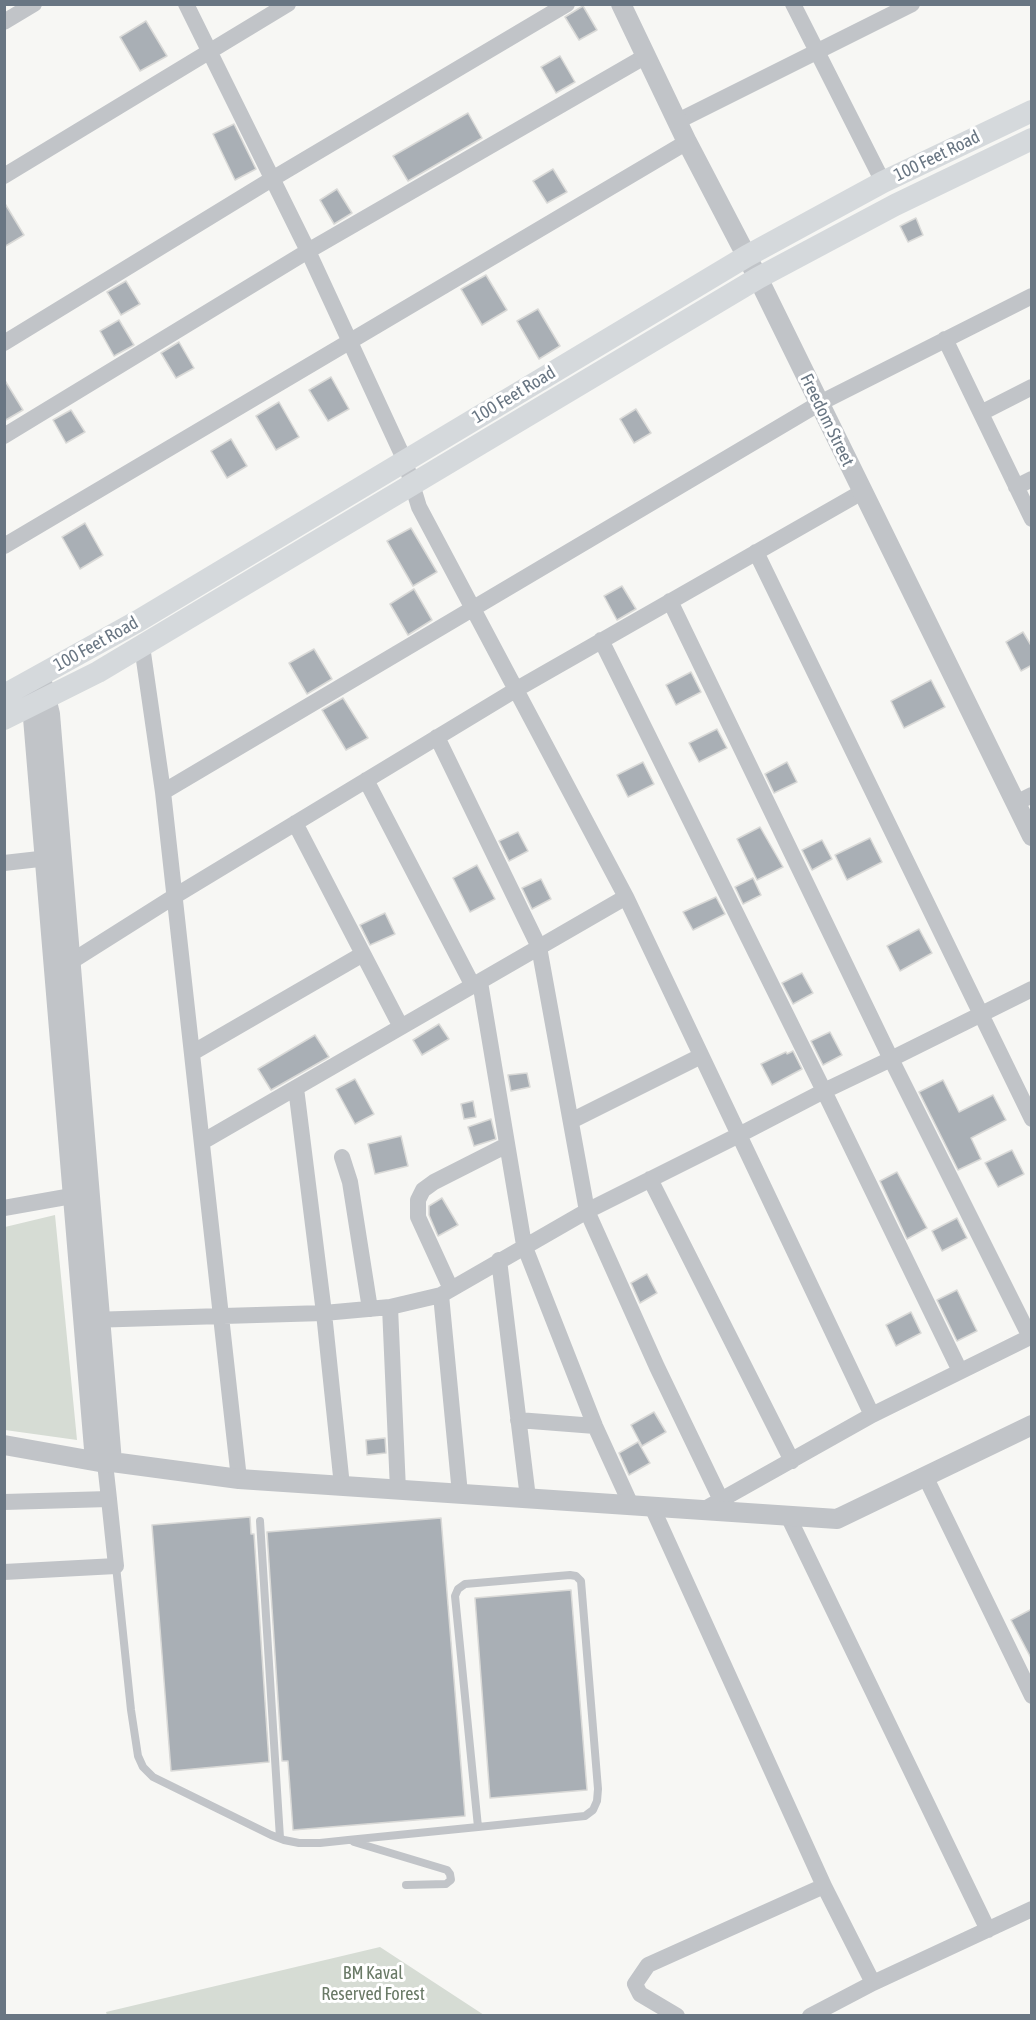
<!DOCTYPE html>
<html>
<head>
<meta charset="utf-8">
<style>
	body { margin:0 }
	#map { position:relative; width:1036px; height:2020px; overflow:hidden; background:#f7f7f4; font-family:"Asap Condensed",sans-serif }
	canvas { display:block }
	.frame { position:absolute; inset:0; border:6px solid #697683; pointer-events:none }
</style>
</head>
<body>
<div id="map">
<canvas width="1036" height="2020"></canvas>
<div class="frame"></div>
</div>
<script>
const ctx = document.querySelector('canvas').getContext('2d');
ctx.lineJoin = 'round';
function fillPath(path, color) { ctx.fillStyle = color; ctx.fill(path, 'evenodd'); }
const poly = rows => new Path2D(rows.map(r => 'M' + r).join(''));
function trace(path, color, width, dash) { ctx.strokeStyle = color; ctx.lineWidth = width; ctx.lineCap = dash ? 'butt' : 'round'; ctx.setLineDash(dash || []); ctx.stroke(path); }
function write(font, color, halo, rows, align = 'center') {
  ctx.font = font + ' "Asap Condensed",sans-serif'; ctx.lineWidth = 6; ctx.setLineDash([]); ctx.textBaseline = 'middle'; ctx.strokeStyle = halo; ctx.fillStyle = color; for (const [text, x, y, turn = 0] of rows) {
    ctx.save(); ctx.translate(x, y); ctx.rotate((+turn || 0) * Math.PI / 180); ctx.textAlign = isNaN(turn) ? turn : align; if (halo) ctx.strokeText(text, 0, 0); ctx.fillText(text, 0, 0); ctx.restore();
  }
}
const green = poly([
	[55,1215,77,1440,5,1430,5,1227],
	[380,1947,484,2015,107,2015,106,2012]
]);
const building = poly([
	[583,6,597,30,579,40,565,17,583,6],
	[146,21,167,56,140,71,120,37,146,21],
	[560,56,575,82,556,93,541,67,560,56],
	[468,113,482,138,408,181,393,156,468,113],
	[234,124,256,169,235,180,213,134,234,124],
	[553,169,567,192,547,203,533,181,553,169],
	[337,189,352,213,334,224,320,200,337,189],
	[4,202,24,235,4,247,4,202],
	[916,218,923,235,908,242,900,226,916,218],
	[486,275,507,310,482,325,461,289,486,275],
	[126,281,140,304,121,315,107,292,126,281],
	[538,309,560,346,539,359,517,321,538,309],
	[119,320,134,345,114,356,100,331,119,320],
	[179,342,194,368,176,378,161,353,179,342],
	[331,377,349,409,328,421,309,390,331,377],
	[4,379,23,410,4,421,4,379],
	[279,402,299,437,276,450,256,416,279,402],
	[636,409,651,433,634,443,620,419,636,409],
	[71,410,85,432,66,443,53,420,71,410],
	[231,439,247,466,227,478,211,451,231,439],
	[85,523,103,555,80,569,62,537,85,523],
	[411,528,437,572,413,586,387,541,411,528],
	[622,586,636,609,617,620,604,596,622,586],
	[414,589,432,620,408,635,390,604,414,589],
	[1023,632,1032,647,1032,665,1021,671,1006,642,1023,632],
	[314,649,332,679,307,694,289,663,314,649],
	[691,672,701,692,676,705,666,685,691,672],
	[931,680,945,707,904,728,891,701,931,680],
	[343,698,368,738,346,750,322,710,343,698],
	[717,729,727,748,699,762,689,743,717,729],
	[643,762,654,784,628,797,617,775,643,762],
	[787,762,797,782,774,793,765,774,787,762],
	[760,827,783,867,757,880,737,839,760,827],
	[518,832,528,851,509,861,499,841,518,832],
	[870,838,882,862,847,880,835,855,870,838],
	[822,840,832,859,812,870,802,850,822,840],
	[477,865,495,899,470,912,453,878,477,865],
	[753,878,761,895,743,904,735,887,753,878],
	[541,879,551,899,532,909,522,888,541,879],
	[716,897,725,914,693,930,683,912,716,897],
	[385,913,395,934,370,945,360,925,385,913],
	[919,929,932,953,900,971,887,946,919,929],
	[802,973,813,993,793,1004,782,983,802,973],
	[439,1024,449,1039,422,1055,413,1040,439,1024],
	[830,1032,842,1055,823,1065,811,1041,830,1032],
	[315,1035,329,1057,271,1090,258,1069,315,1035],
	[793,1051,802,1069,772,1085,761,1064,786,1052,787,1054,793,1051],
	[527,1073,530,1087,511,1091,508,1075,527,1073],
	[355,1079,374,1114,355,1124,336,1089,355,1079],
	[943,1080,959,1112,993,1095,1006,1120,971,1138,981,1159,958,1170,919,1092,943,1080],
	[473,1101,476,1117,464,1119,461,1104,473,1101],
	[491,1119,496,1139,474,1146,468,1127,491,1119],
	[401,1136,408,1166,375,1174,368,1144,401,1136],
	[1012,1150,1024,1174,998,1187,985,1163,1012,1150],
	[897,1172,927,1228,907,1239,880,1181,897,1172],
	[442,1198,458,1225,438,1236,429,1215,429,1206,442,1198],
	[957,1218,967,1238,942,1251,932,1231,957,1218],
	[647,1274,657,1293,640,1303,631,1283,647,1274],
	[957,1290,977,1331,957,1341,937,1300,957,1290],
	[911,1312,921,1333,896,1346,886,1325,911,1312],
	[654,1412,666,1432,642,1446,631,1425,654,1412],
	[385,1438,386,1453,367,1455,366,1440,385,1438],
	[638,1442,650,1463,629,1475,619,1453,638,1442],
	[250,1517,251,1534,254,1534,269,1762,171,1771,152,1525,250,1517],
	[441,1518,465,1816,293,1830,288,1761,282,1761,267,1532,441,1518],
	[571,1590,587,1790,490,1798,475,1598,571,1590],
	[1032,1609,1032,1660,1011,1620,1032,1609]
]);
const service = poly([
	[260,1521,280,1838],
	[116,1566,131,1710,138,1756,143,1767,153,1777,271,1835,284,1840,299,1843,320,1843,348,1840,478,1827,585,1816,593,1810,597,1801,598,1789,581,1581,576,1576,570,1575,465,1584,458,1589,455,1596,478,1827],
	[354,1842,447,1870,450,1874,451,1880,446,1884,406,1885]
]);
const minor = poly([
	[186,4,308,251,405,461,419,507,626,897,872,1415,703,1510],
	[793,4,883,182],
	[4,22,34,4],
	[678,121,912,4],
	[4,176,288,4],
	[945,339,1032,519],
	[4,343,272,179,567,4],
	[981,413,1032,387],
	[4,436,308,251,646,56],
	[1016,487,1032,479],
	[4,546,687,142],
	[756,552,1032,1119],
	[670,601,891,1059,1030,1337],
	[601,640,824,1091,960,1371],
	[142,646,163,792,239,1479],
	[437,737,539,947,587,1211,657,1367,721,1500],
	[366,780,473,986],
	[163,792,820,403,1032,296],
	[1016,803,1032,795],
	[295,823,401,1027],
	[4,863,57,857],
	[61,968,175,896,517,689,862,492],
	[480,982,524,1245,595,1426,631,1505],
	[192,1053,363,954],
	[296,1088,324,1313,342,1486],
	[571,1121,701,1056],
	[202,1142,626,897],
	[342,1157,350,1182,370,1309],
	[650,1179,792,1461],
	[4,1208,83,1194],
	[499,1260,528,1498],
	[451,1289,418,1217,418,1200,423,1190,434,1182,507,1145],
	[441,1295,460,1494],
	[390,1307,398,1490],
	[89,1320,324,1313,390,1307,441,1295,587,1211,739,1135,824,1091,891,1059,1032,989],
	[872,1415,1032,1336],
	[518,1420,595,1426],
	[925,1476,1032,1696],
	[4,1502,109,1499,105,1463],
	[652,1507,824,1886,648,1965,635,1984,640,1994,677,2016],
	[788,1516,988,1930],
	[4,1572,116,1566,109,1499],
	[824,1886,873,1983,1032,1909],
	[810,2016,873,1983]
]);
const tertiary = poly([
	[621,4,687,142,758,278,1032,836],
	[43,685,50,714,112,1462],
	[27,693,33,718,95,1461],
	[4,1445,105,1463,112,1462,239,1479,837,1519,1032,1425]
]);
const secondary = poly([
	[4,695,138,621,747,256,883,182,1032,111],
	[4,719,98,672,758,278,895,205,1032,139]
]);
const streetNames = [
	["100 Feet Road",937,156,-26],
	["100 Feet Road",514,395,-31],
	["Freedom Street",827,420,64],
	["100 Feet Road",96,644,-29]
];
const parkNames = [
	["BM Kaval",373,1973],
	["Reserved Forest",373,1994]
];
fillPath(green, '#d6dcd4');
fillPath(building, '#a9afb5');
trace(building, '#d9d9d7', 1.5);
trace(service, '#c1c4c8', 8);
trace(minor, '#c1c4c8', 16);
trace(tertiary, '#c1c4c8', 20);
trace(secondary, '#d5d9dc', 22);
write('18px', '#697683', '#fff', streetNames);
write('18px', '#6a7a67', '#fff', parkNames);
</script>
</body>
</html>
